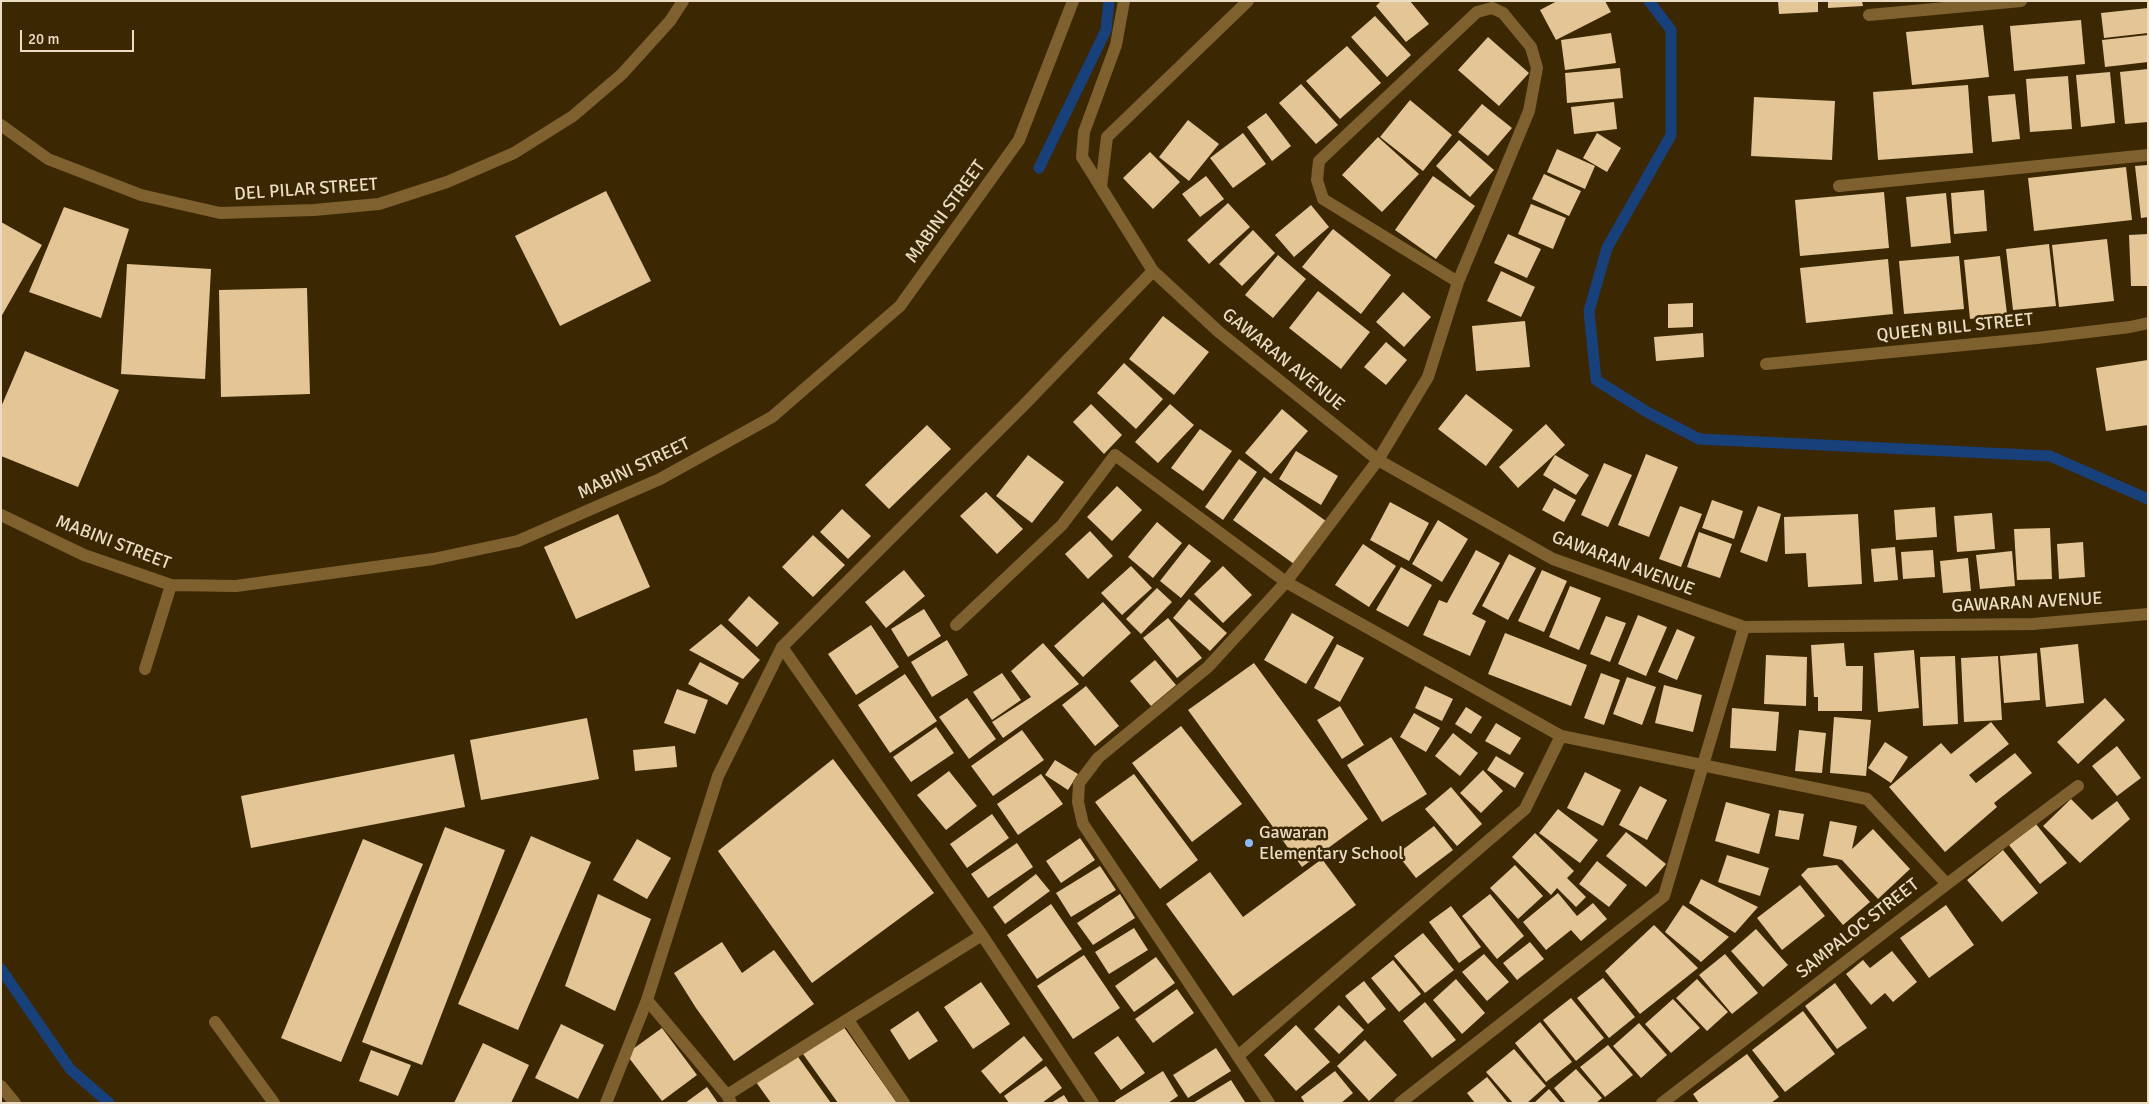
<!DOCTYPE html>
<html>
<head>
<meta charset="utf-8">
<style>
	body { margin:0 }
	#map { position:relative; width:2149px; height:1104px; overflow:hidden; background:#3b2803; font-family:Signika,sans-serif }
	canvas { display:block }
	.frame { position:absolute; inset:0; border:2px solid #ebdcc4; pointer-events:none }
	.scale { position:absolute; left:20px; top:30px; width:114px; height:22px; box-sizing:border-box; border:2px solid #ebdcc4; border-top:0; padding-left:6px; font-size:15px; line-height:18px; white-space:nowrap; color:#ebdcc4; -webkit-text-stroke:4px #3b2803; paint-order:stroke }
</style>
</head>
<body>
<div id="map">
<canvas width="2149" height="1104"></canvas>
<div class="frame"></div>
<div class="scale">20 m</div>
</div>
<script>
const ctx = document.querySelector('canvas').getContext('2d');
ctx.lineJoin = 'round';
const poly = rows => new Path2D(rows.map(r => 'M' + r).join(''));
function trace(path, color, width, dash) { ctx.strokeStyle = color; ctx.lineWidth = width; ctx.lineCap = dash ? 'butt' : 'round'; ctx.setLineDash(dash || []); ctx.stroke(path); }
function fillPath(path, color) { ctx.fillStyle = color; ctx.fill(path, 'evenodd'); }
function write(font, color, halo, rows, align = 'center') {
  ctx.font = font + ' Signika,sans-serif'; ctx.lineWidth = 5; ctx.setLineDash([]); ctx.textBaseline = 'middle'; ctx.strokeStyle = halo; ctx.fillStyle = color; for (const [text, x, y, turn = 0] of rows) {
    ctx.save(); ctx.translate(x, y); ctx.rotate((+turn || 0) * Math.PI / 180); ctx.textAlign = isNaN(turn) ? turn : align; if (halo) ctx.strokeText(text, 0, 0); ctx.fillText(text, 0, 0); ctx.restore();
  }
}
const stream = poly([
	[1649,1,1671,30,1671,135,1607,248,1589,311,1596,380,1647,412,1699,439,2050,456,2148,499],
	[1039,168,1106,30,1109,1],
	[1,969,70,1069,109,1103]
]);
const building = poly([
	[1381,1,1410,1,1429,24,1406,42,1376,6],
	[1557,1,1605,1,1611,12,1556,40,1540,10],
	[1778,1,1818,1,1818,12,1779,14],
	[1828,1,1862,1,1863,6,1828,8],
	[2148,8,2148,33,2104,38,2101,13],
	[1375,16,1411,55,1387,77,1351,37],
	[2081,20,2085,64,2014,71,2010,26],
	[1983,25,1989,77,1912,85,1906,32],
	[1611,33,1616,63,1565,70,1561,40],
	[2148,35,2148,62,2105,67,2102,40],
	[1488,37,1529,73,1499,106,1458,70],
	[1347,46,1381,83,1340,119,1306,81],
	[1620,68,1623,98,1567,103,1565,73],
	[2148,69,2148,122,2125,124,2120,72],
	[2110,72,2115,123,2081,127,2076,75],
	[2068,76,2072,129,2030,132,2026,79],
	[1301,84,1338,125,1316,144,1279,103],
	[1968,85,1973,153,1878,160,1873,92],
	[2015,94,2020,139,1992,142,1988,96],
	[1754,97,1835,101,1832,160,1751,156],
	[1410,100,1452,135,1423,171,1380,137],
	[1614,102,1617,129,1574,134,1571,107],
	[1482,104,1512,128,1488,156,1458,132],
	[1266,113,1291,146,1272,161,1247,127],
	[1188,120,1219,144,1189,181,1159,157],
	[1243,133,1266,164,1233,188,1210,158],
	[1597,133,1621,148,1607,172,1583,158],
	[1378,137,1419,174,1382,212,1342,175],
	[1459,140,1494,170,1470,197,1436,166],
	[1557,149,1595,166,1585,189,1547,172],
	[1150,152,1180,182,1153,209,1123,178],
	[2148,165,2148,217,2141,218,2135,166],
	[2126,167,2132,220,2034,231,2028,178],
	[1544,174,1581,191,1569,216,1532,199],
	[1206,176,1224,199,1200,217,1182,194],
	[1433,176,1475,206,1436,259,1395,230],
	[1984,190,1987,231,1954,234,1951,193],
	[606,191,651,281,560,326,515,236],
	[1884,192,1889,248,1800,256,1795,200],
	[1946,193,1951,243,1911,247,1906,197],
	[1228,203,1250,227,1209,264,1187,240],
	[1531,204,1566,218,1553,249,1518,234],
	[1311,205,1329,227,1294,257,1275,235],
	[64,207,129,229,101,318,29,292],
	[1,222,42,245,1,317],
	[1333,229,1391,275,1361,314,1302,267],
	[1253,230,1275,253,1242,286,1219,264],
	[1508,234,1541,249,1527,278,1494,263],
	[2148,234,2148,286,2131,286,2129,235],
	[2107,239,2114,301,2059,307,2052,245],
	[2049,244,2056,306,2013,310,2006,249],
	[1278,255,1306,279,1273,318,1245,295],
	[1959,256,1964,309,1904,314,1899,261],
	[2000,256,2007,314,1970,319,1964,260],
	[1888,259,1893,314,1806,323,1800,268],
	[127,264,211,269,205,379,121,374],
	[1501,271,1535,287,1521,317,1487,301],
	[307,288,310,394,221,397,219,290],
	[1318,291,1370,332,1341,369,1289,328],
	[1403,292,1431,317,1404,347,1376,322],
	[1693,303,1693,327,1668,328,1668,304],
	[1163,316,1209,352,1174,395,1129,359],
	[1525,321,1530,367,1476,371,1472,326],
	[1703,333,1704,357,1656,361,1654,337],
	[1386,342,1407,360,1386,385,1364,367],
	[25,351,119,390,78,487,1,456,1,407],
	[2148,360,2148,425,2106,431,2096,368],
	[1124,363,1163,399,1136,429,1097,393],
	[1466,394,1513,430,1486,466,1438,429],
	[1091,404,1122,435,1104,454,1073,422],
	[1170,404,1194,425,1158,463,1135,442],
	[1282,409,1308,431,1271,474,1245,453],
	[1546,424,1565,445,1518,488,1499,467],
	[927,425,951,449,889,509,865,485],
	[1200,429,1232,451,1203,491,1171,468],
	[1296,451,1338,476,1321,505,1279,479],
	[1646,454,1678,467,1649,537,1618,525],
	[1028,455,1064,482,1032,523,996,496],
	[1555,455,1589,475,1576,495,1543,475],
	[1239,459,1257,472,1223,520,1205,507],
	[1604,463,1632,475,1608,527,1581,515],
	[1264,477,1326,521,1294,564,1233,520],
	[1117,486,1142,510,1112,541,1087,517],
	[1554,488,1576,500,1564,522,1542,510],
	[986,492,1023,529,997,554,960,516],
	[1712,500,1743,511,1734,539,1702,528],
	[1390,502,1429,523,1409,561,1370,540],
	[1680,506,1702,514,1681,567,1659,559],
	[1758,506,1781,514,1767,562,1740,552],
	[1935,507,1937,537,1896,540,1894,510],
	[842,509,871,536,848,559,820,532],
	[1992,513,1995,549,1957,552,1954,516],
	[618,514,650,587,576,619,544,547],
	[1858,514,1862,584,1808,587,1806,553,1785,554,1784,517],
	[1438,520,1468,539,1442,582,1412,564],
	[1157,522,1182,543,1153,578,1128,557],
	[2050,528,2052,579,2017,580,2014,529],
	[1090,531,1113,556,1088,579,1065,554],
	[1699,532,1732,544,1720,578,1687,567],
	[813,535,845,565,813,597,782,567],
	[2083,542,2085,577,2059,579,2057,544],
	[1189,544,1211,561,1181,598,1160,581],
	[1363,544,1396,566,1369,607,1335,585],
	[1895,547,1898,580,1874,582,1871,549],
	[1476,550,1500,563,1472,614,1486,621,1470,656,1423,635,1439,600,1447,603],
	[1933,550,1935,577,1903,579,1901,552],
	[2012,551,2015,586,1980,589,1976,555],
	[1509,554,1536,568,1508,620,1482,606],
	[1968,558,1971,591,1943,593,1940,561],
	[1131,566,1152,588,1122,615,1101,593],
	[1223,566,1252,595,1223,623,1194,594],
	[1401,567,1432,585,1408,627,1376,610],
	[904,570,925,596,886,628,865,602],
	[1542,570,1567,581,1544,632,1518,621],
	[1570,586,1601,598,1579,650,1549,637],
	[1157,588,1172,602,1141,634,1126,619],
	[749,596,779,623,757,647,728,620],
	[1189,599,1227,633,1210,651,1173,618],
	[1103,602,1131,633,1083,677,1054,646],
	[924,609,941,636,908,657,891,629],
	[1292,613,1334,637,1306,684,1264,660],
	[1638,615,1667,627,1646,676,1618,664],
	[1606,616,1626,623,1610,662,1590,654],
	[1168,618,1202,658,1177,678,1143,638],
	[721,624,760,660,743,679,689,650],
	[871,625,899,667,856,695,828,654],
	[1677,629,1695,637,1677,680,1658,672],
	[1505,633,1587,665,1571,706,1488,674],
	[947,640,968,675,932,697,911,662],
	[1043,643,1079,684,1003,738,992,722,1031,697,1011,671],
	[1844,643,1846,666,1863,666,1862,711,1818,711,1818,697,1814,697,1811,645],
	[1337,644,1364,658,1340,702,1314,688],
	[2078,644,2084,703,2046,707,2040,648],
	[1914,650,1919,708,1878,712,1874,653],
	[2037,653,2040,700,2004,703,2000,656],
	[1766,655,1807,657,1806,706,1764,704],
	[1955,656,1958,724,1923,726,1920,657],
	[1998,656,2002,720,1964,722,1961,658],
	[1155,660,1176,685,1151,706,1130,681],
	[700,662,739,683,727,705,688,684],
	[1254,663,1368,819,1302,867,1188,710],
	[1002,673,1021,700,992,720,973,692],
	[1601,673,1620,680,1604,725,1584,718],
	[905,674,937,721,890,753,858,705],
	[1627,677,1656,687,1642,725,1613,714],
	[1664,685,1702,695,1693,732,1655,723],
	[1086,686,1119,726,1095,746,1062,705],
	[1425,686,1453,699,1442,721,1415,708],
	[677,689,708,700,695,734,664,723],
	[967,698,996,739,969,759,939,717],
	[2105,698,2125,720,2078,764,2057,742],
	[1340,706,1364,745,1342,759,1317,720],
	[1466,707,1482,717,1471,734,1455,724],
	[1732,708,1779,712,1776,751,1730,748],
	[1414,713,1440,728,1426,752,1400,737],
	[1834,717,1871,720,1866,776,1830,773],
	[587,718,599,779,481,800,470,740],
	[1991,722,2009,744,1969,775,1976,783,2015,753,2032,773,1994,803,1997,807,1945,852,1889,787,1941,743,1951,754],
	[1496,723,1521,738,1510,755,1485,741],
	[1181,726,1242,804,1192,842,1132,763],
	[936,727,954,753,911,782,893,757],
	[1022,730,1044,760,993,796,971,766],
	[1799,730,1826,733,1822,773,1795,771],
	[1453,733,1478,753,1460,776,1435,756],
	[1391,737,1427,794,1382,822,1347,765],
	[1885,742,1908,757,1891,783,1868,768],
	[675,746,677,767,635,771,633,750],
	[2117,746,2141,778,2117,796,2092,766],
	[454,754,465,807,251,848,241,796],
	[1496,756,1524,773,1515,788,1487,770],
	[833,759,934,893,812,983,718,851],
	[1055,760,1078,774,1068,790,1045,775],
	[1483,770,1503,791,1481,813,1460,793],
	[949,771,977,806,946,830,917,795],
	[1585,772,1621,790,1603,826,1567,808],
	[1041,774,1063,804,1018,835,997,804],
	[1134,774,1198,860,1160,889,1095,802],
	[1640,786,1667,800,1647,840,1619,825],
	[1451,787,1482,824,1457,846,1425,809],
	[2071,799,2092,820,2117,801,2130,819,2080,863,2043,826],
	[1726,802,1770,814,1759,854,1715,841],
	[1558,809,1598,840,1580,863,1539,833],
	[1779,810,1804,814,1799,840,1775,836],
	[992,814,1009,838,967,868,950,844],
	[1830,821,1857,826,1852,849,1873,829,1910,869,1878,899,1842,860,1823,856],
	[2036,824,2067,863,2040,884,2009,845],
	[1434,826,1453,850,1416,878,1397,854],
	[445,827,505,850,422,1065,362,1042],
	[1626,832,1666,864,1646,887,1606,856],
	[1535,833,1574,871,1567,878,1586,897,1576,907,1557,888,1551,895,1512,857],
	[531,836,591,862,518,1030,458,1004],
	[1080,838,1095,860,1061,883,1046,861],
	[363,839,423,864,341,1062,281,1038],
	[637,839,671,858,647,899,613,880],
	[1017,843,1033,867,988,898,971,874],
	[2003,850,2038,893,2002,922,1967,880],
	[1727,855,1769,868,1760,896,1718,882],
	[1322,859,1356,905,1233,996,1166,904,1210,872,1243,917],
	[1597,861,1627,885,1609,907,1579,884],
	[1515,865,1543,896,1518,919,1490,888],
	[1837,865,1870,902,1843,925,1801,875,1808,868],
	[1100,866,1116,890,1071,917,1056,893],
	[1036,874,1050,891,1005,924,993,907],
	[1701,879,1758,907,1735,933,1689,903],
	[1800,885,1825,916,1782,950,1757,918],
	[1558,893,1577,916,1593,903,1607,919,1581,941,1571,930,1546,950,1523,922],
	[598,894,651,919,615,1011,565,986],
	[1120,894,1135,918,1093,945,1077,923],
	[1490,894,1524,936,1497,959,1462,916],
	[1051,904,1082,949,1037,979,1007,935],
	[1683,905,1729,937,1701,962,1665,932],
	[1946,905,1974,945,1929,978,1900,938],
	[1451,906,1481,947,1459,963,1429,922],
	[1654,925,1698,968,1640,1014,1605,971],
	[1134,928,1148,950,1109,974,1095,952],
	[1756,929,1788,965,1763,987,1731,951],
	[1423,933,1454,970,1425,993,1394,956],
	[722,942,742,973,774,950,814,1004,734,1061,696,1008,674,973],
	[1530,942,1544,959,1517,980,1503,963],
	[1892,951,1917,982,1893,1002,1885,993,1871,1005,1846,974,1863,960,1870,968],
	[1484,954,1509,982,1487,1001,1462,972],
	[1725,954,1758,993,1732,1014,1699,975],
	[1084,955,1120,1008,1073,1039,1037,986],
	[1156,957,1175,983,1134,1012,1115,986],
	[1393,960,1421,994,1399,1012,1371,978],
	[1603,978,1635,1017,1609,1038,1577,998],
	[1456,979,1485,1013,1462,1034,1433,1000],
	[1697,979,1728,1012,1707,1031,1676,998],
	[1364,981,1386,1009,1368,1024,1345,996],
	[981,982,1010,1024,973,1049,944,1007],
	[1835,983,1867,1028,1837,1049,1805,1006],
	[1177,989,1194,1013,1153,1043,1135,1019],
	[1571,998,1604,1038,1576,1061,1543,1020],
	[1673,999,1700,1028,1671,1053,1645,1024],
	[1425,1002,1456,1040,1432,1058,1403,1021],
	[1339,1005,1364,1030,1339,1054,1314,1029],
	[918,1011,938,1041,909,1060,890,1030],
	[1803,1011,1835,1054,1785,1092,1752,1050],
	[1540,1022,1572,1062,1546,1082,1515,1043],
	[1639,1023,1667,1055,1641,1078,1613,1046],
	[561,1024,604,1045,578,1099,535,1078],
	[1296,1025,1330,1062,1296,1091,1264,1055],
	[843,1026,897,1103,838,1103,803,1054],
	[662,1028,697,1075,662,1101,626,1054],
	[1024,1036,1043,1060,1000,1094,981,1071],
	[1118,1036,1145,1073,1121,1090,1094,1053],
	[1365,1040,1397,1075,1369,1101,1337,1066],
	[483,1043,529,1065,511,1103,454,1103],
	[1608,1045,1633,1075,1605,1097,1580,1067],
	[1216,1048,1231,1071,1188,1098,1173,1075],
	[1514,1049,1546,1086,1527,1103,1513,1103,1486,1072],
	[371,1050,411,1065,398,1096,359,1081],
	[796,1054,831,1103,771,1103,756,1082],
	[1747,1054,1779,1097,1771,1103,1699,1103,1693,1094],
	[1046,1066,1062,1088,1042,1103,1009,1103,1004,1096],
	[1576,1069,1602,1098,1596,1103,1566,1103,1554,1088],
	[1163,1071,1178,1096,1168,1103,1116,1103,1115,1101],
	[1335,1071,1353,1093,1341,1103,1305,1103,1301,1097],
	[1487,1077,1508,1103,1475,1103,1467,1093],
	[1231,1080,1245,1102,1243,1103,1193,1103],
	[707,1087,718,1103,685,1103],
	[1549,1089,1561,1103,1534,1103],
	[1064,1095,1069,1103,1051,1103]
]);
const minor = poly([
	[1869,15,2021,1],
	[1,125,48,159,141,195,220,213,314,210,379,204,447,182,514,153,573,116,622,74,670,21,683,1],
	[1839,186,2148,155],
	[1766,364,2037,338,2130,327,2148,323],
	[1,515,84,555,171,585,236,586,433,559,518,541,660,479,772,417,900,306,1019,140,1073,1],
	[956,625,1062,525,1115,455,1286,582,1561,736,1867,799,1947,884],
	[782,647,982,935,1093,1103],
	[145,669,171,585],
	[647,1000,727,1095,731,1103],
	[848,1020,904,1103],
	[215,1022,274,1103],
	[1238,1056,1525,809,1561,736],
	[727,1095,982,935],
	[606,1103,647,1000,718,776,782,647,1025,404,1153,271],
	[1269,1103,1083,824,1078,802,1079,783,1098,758,1208,667,1286,582,1378,460,1428,377,1458,282,1529,111,1537,68,1531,47,1503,13,1492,8,1477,12,1319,161,1317,180,1323,199,1458,282],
	[1400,1103,1664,896,1744,627],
	[1662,1103,1947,884,2078,786]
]);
const tertiary = poly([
	[1124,1,1116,45,1084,132,1082,157,1153,271,1219,332,1378,460,1553,559,1744,627,2033,624,2148,614],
	[1101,187,1107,137,1248,1],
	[1,1086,15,1103]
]);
const markers = [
	[1249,843,5,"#8cb9fc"]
];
const streetNames = [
	["DEL PILAR STREET",306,190,-4],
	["MABINI STREET",946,212,-54],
	["QUEEN BILL STREET",1955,328,-6],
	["GAWARAN AVENUE",1283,360,39],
	["MABINI STREET",634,469,-25],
	["MABINI STREET",113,543,21],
	["GAWARAN AVENUE",1623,564,21],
	["GAWARAN AVENUE",2027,603,-3],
	["SAMPALOC STREET",1858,929,-38]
];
const poiNames = [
	["Gawaran",1259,833],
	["Elementary School",1259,854]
];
trace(stream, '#18407b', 11);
fillPath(building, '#e4c595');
trace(minor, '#7f6130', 12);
trace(tertiary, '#7f6130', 12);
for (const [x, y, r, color] of markers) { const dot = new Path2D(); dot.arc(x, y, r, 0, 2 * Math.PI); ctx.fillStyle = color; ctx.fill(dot); trace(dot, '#3b2803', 2); }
write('18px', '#ebdcc4', '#3b2803', streetNames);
write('18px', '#ebdcc4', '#3b2803', poiNames, 'left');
</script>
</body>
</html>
